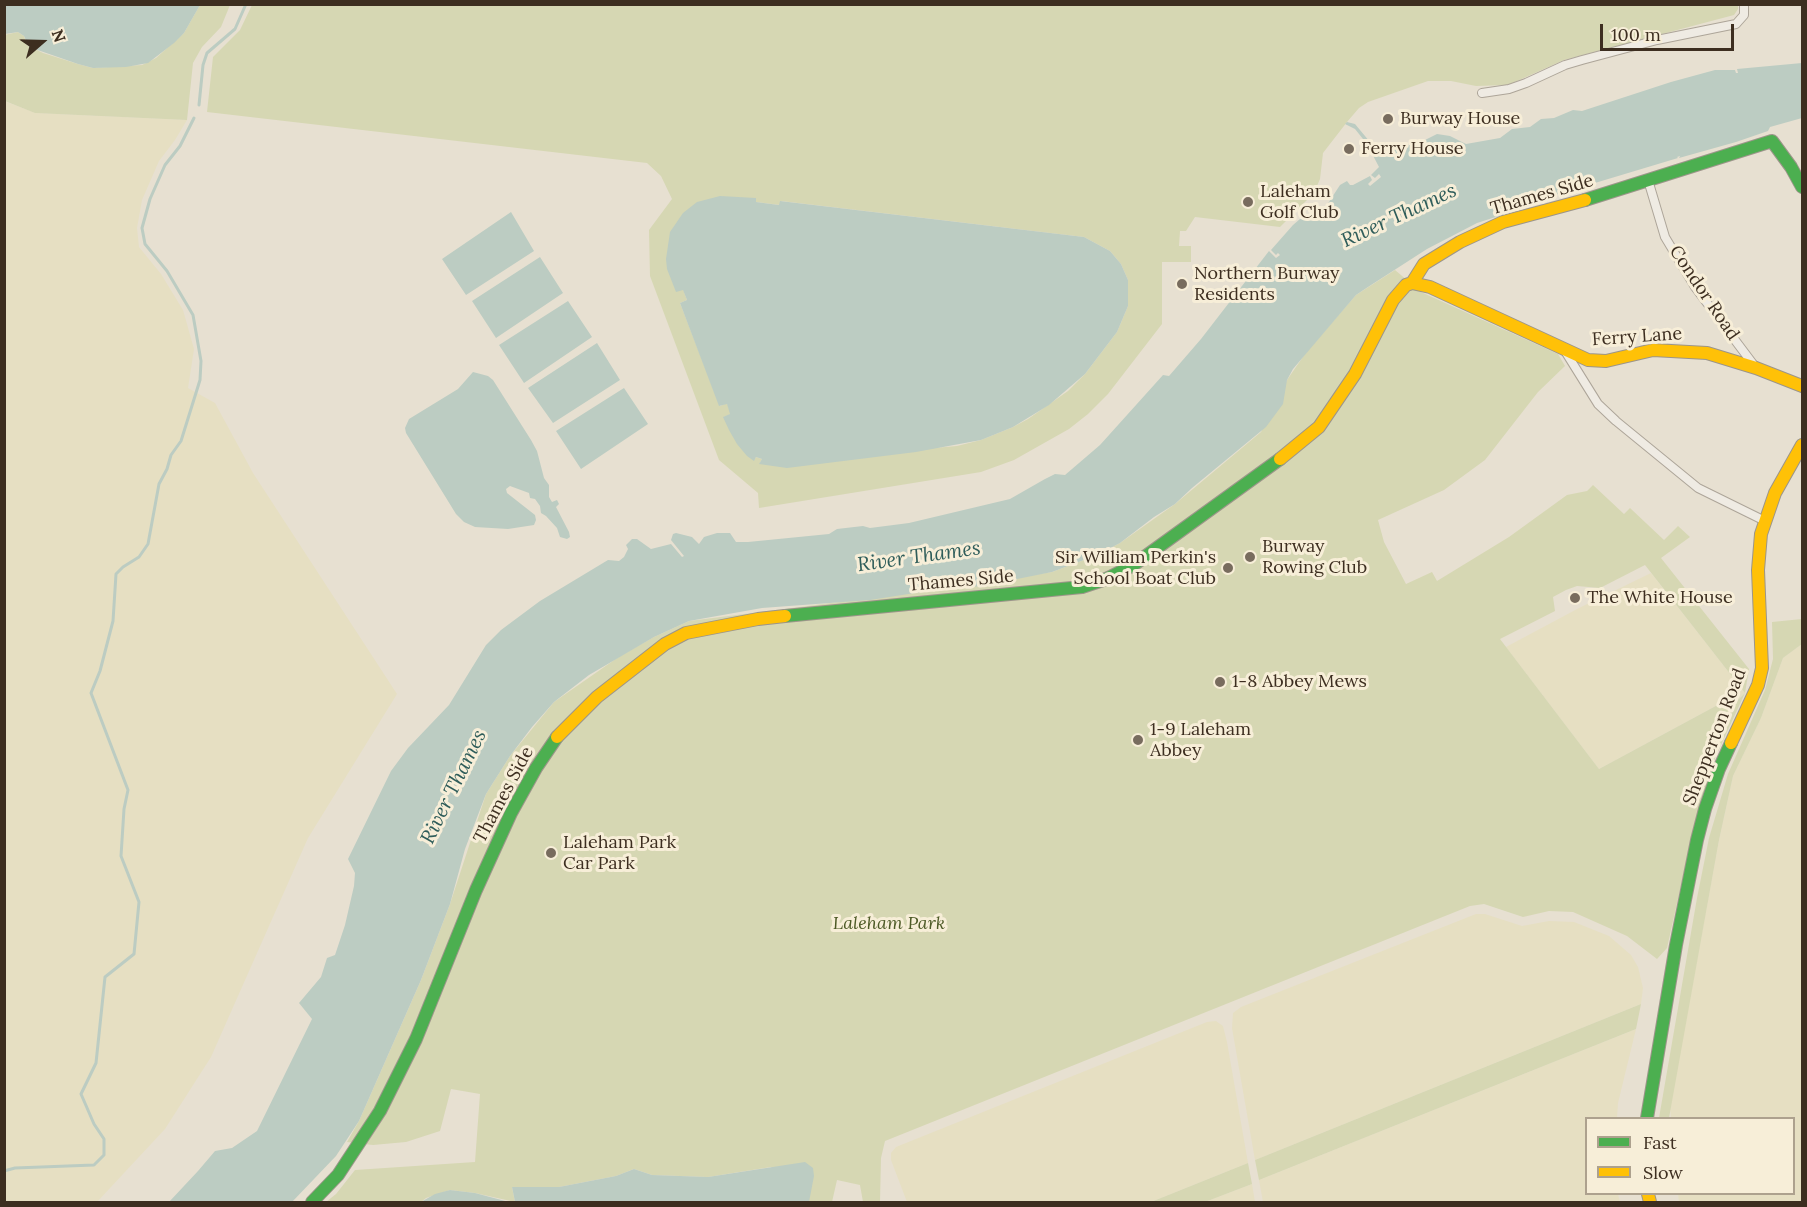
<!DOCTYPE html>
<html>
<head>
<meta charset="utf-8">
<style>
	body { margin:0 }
	#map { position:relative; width:1807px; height:1207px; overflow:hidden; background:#e7e0d1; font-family:Lora,serif }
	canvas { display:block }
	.frame { position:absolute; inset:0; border:6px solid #3d2e20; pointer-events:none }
	.legend { position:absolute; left:1585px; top:1117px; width:210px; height:78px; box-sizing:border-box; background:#f7eed8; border:2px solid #ada18e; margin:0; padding:8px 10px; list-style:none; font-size:18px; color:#3d2e20 }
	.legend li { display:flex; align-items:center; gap:12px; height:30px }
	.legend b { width:30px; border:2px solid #ada18e }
	.north { position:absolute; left:12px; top:12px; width:60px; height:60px; -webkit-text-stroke:4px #f7eed8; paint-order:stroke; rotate:70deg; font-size:16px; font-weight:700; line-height:24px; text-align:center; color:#3d2e20 }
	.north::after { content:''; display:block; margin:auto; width:21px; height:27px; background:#3d2e20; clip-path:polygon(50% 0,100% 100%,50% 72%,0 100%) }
	.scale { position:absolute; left:1600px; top:24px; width:134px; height:27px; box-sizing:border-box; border:3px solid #3d2e20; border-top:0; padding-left:8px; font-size:18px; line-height:21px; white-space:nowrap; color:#3d2e20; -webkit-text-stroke:4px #f7eed8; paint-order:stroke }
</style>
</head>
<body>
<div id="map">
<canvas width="1807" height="1207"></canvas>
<div class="frame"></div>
<ul class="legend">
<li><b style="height:8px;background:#4caf50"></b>Fast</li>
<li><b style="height:8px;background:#ffc107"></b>Slow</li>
</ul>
<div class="north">N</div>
<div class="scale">100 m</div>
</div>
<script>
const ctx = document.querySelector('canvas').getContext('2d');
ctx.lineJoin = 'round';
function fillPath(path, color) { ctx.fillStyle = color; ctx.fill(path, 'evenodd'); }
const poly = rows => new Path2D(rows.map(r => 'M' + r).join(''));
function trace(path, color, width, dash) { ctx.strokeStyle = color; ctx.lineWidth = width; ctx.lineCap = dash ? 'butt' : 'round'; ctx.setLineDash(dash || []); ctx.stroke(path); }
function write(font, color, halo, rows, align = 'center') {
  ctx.font = font + ' Lora,serif'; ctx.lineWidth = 6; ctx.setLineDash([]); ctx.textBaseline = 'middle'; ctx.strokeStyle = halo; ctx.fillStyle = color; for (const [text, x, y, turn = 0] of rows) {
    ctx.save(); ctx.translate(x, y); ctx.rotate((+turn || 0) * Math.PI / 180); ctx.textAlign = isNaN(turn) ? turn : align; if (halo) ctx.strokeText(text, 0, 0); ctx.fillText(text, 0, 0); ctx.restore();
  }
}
const farmland = poly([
	[4,101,36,113,187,120,175,140,159,161,142,200,137,228,139,247,161,274,183,310,194,349,188,388,215,403,253,473,397,694,308,838,211,1057,165,1129,97,1202,5,1202],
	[1651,573,1745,693,1731,707,1725,701,1599,769,1506,647,1579,608],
	[1802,644,1802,1202,1679,1202,1678,1194,1794,1194,1794,1118,1671,1118,1670,1107,1719,840,1733,776,1761,718,1783,658],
	[1476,914,1485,914,1522,926,1549,921,1574,922,1609,936,1631,955,1638,967,1643,988,1641,1004,1255,1160,1232,1028,1233,1013,1241,1007],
	[1216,1021,1223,1026,1227,1042,1248,1163,1151,1202,907,1202,891,1160,891,1153,896,1147,1207,1022],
	[1636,1029,1618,1103,1617,1118,1586,1118,1586,1194,1618,1194,1620,1202,1263,1202,1259,1180],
	[1252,1184,1255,1202,1205,1202]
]);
const green = poly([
	[200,5,230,5,221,27,202,47,193,63,187,120,35,113,5,101,4,35,18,32,24,36,27,45,43,53,78,64,93,68,142,65,156,58,184,33],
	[252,5,1738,5,1738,9,1734,15,1564,60,1508,85,1476,86,1451,81,1428,81,1368,102,1359,108,1347,122,1323,153,1320,179,1314,193,1280,227,1195,217,1186,231,1180,231,1179,246,1191,246,1191,262,1162,262,1162,324,1108,394,1088,414,1069,429,1014,460,981,472,759,508,758,493,719,460,650,276,649,230,672,199,661,176,647,163,207,112,213,57,240,30],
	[756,198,756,202,780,205,781,201,1084,237,1110,251,1121,264,1128,280,1128,306,1117,332,1085,374,1068,391,1028,419,1013,427,981,440,957,446,760,463,762,459,756,457,754,460,724,417,731,414,727,403,720,406,680,303,687,300,683,289],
	[1395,270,1421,292,1558,354,1565,366,1538,392,1485,460,1444,490,1378,520,1384,542,1406,584,1432,572,1437,581,1509,537,1567,495,1587,491,1593,485,1624,514,1630,508,1664,540,1678,526,1690,537,1661,558,1749,669,1745,693,1715,758,1684,872,1667,948,1657,959,1627,936,1573,912,1549,911,1523,917,1484,904,1470,906,885,1141,881,1158,880,1202,863,1202,860,1185,837,1180,832,1202,802,1202,771,1167,708,1177,652,1175,634,1169,616,1176,559,1187,512,1187,515,1202,475,1193,450,1190,426,1198,421,1202,326,1202,336,1194,355,1170,475,1162,480,1094,451,1089,440,1131,406,1142,373,1145,347,1142,359,1121,421,980,450,904,486,794,510,756,554,702,620,656,654,637,689,621,934,590,1052,572,1097,555,1120,543,1175,504,1261,432,1287,380,1307,351,1356,295],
	[1645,565,1745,693,1731,707,1725,701,1599,769,1500,639,1555,611,1553,597,1566,590,1577,586,1600,588],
	[1802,619,1802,644,1783,658,1761,718,1733,776,1719,840,1669,1118,1659,1118,1697,898,1709,838,1728,774,1765,690,1773,659,1772,622],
	[1641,1004,1636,1029,1259,1180,1255,1160],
	[1248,1163,1252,1184,1205,1202,1151,1202]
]);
const water = poly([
	[5,4,200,4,200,5,184,33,174,43,148,63,126,67,93,68,78,64,29,47,24,36,18,32,5,34],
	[1802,63,1802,118,1770,127,1768,131,1736,142,1679,158,1680,156,1677,157,1678,158,1555,195,1536,204,1477,223,1427,249,1368,287,1356,295,1293,369,1287,380,1283,404,1266,427,1192,488,1175,504,1154,517,1120,543,1097,555,1052,572,982,586,934,590,870,600,762,608,689,621,654,637,589,675,554,702,532,727,510,756,486,794,465,849,450,904,421,980,359,1121,336,1156,292,1202,169,1202,198,1171,215,1151,232,1148,257,1131,312,1019,299,1003,321,977,327,958,335,955,345,925,354,886,355,873,348,859,391,771,408,748,449,705,486,645,501,630,540,601,608,560,619,561,624,557,628,549,626,545,632,539,637,539,651,549,671,544,682,557,684,556,671,540,673,534,676,533,692,537,699,544,704,537,717,533,730,533,736,542,748,542,829,534,837,529,863,526,870,528,909,523,1010,499,1045,479,1055,474,1065,475,1100,445,1163,375,1169,376,1201,339,1269,251,1276,258,1280,255,1278,253,1276,255,1271,250,1293,225,1300,219,1320,211,1327,205,1340,185,1347,181,1350,185,1353,185,1370,176,1372,180,1368,184,1370,186,1381,177,1379,174,1375,178,1371,175,1379,167,1367,144,1355,129,1345,124,1347,122,1355,124,1380,154,1401,145,1419,143,1437,134,1450,136,1466,144,1500,138,1512,129,1530,127,1541,119,1554,118,1573,110,1582,111,1671,82,1715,70,1735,70,1736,73,1738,73,1737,69],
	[720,196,756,198,756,202,779,205,780,201,1084,237,1110,251,1121,264,1128,280,1128,306,1117,332,1085,374,1049,405,1013,427,981,440,916,452,787,468,759,464,762,459,756,457,754,461,747,456,737,444,729,430,723,417,730,414,727,404,719,406,680,303,687,300,683,290,676,292,667,269,666,259,670,232,683,213,697,202],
	[511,212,534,251,466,295,442,259],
	[540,257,563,293,496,338,472,301],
	[568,301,592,337,524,383,499,345],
	[597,343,620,380,553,423,528,388],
	[473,372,488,376,493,380,531,440,537,451,544,478,549,485,549,497,552,502,557,500,559,504,556,507,569,532,570,537,567,539,560,537,557,528,546,516,541,513,540,506,535,499,530,498,529,493,510,486,506,489,507,493,535,515,536,520,534,525,508,529,475,527,464,522,456,514,406,433,405,428,409,419,458,389],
	[624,388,648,424,581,469,556,431],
	[805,1162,813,1168,814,1176,809,1202,515,1202,512,1187,559,1187,616,1176,634,1169,652,1175,708,1177],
	[450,1190,475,1193,509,1202,421,1202,435,1194]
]);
const stream = poly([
	[199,105,203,65,207,53,235,29,246,4],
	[4,1171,15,1168,94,1165,104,1155,104,1139,94,1124,81,1094,96,1063,105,977,134,954,139,902,121,856,124,809,128,790,91,693,100,671,113,621,116,574,123,567,139,557,148,544,159,484,167,469,171,455,181,441,200,380,201,361,193,315,167,271,145,244,142,228,150,199,165,165,180,146,194,118]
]);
const street = poly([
	[1482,93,1509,89,1526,83,1565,65,1582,60,1657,40,1736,24,1744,15,1744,4],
	[1648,180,1665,237,1695,287,1756,368],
	[1565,351,1598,404,1616,421,1698,488,1765,521]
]);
const fast = poly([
	[1585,200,1772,141,1791,167,1802,187],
	[785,616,1082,587,1106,579,1132,566,1280,459],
	[1647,1118,1676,945,1697,840,1705,809,1719,769,1731,743],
	[312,1202,338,1175,380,1111,416,1039,476,890,511,813,536,768,557,737]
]);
const slow = poly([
	[1412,283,1430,287,1588,360,1606,361,1653,350,1707,353,1756,368,1802,386],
	[1280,459,1319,427,1355,374,1393,300,1406,285,1412,283,1424,264,1460,242,1503,222,1585,200],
	[557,737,597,697,665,644,686,633,758,619,785,616],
	[1731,743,1758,685,1762,668,1758,570,1761,534,1775,493,1802,445],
	[1648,1194,1650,1202]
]);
const markers = [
	[1388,119,6,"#786c5e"],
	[1349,149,6,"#786c5e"],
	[1248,202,6,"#786c5e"],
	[1182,284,6,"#786c5e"],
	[1250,557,6,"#786c5e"],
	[1228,568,6,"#786c5e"],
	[1575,598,6,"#786c5e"],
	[1220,682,6,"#786c5e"],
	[1138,740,6,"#786c5e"],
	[551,853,6,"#786c5e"]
];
const poiNames = [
	["Burway House",1400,119],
	["Ferry House",1361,149],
	["Laleham",1260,192],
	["Golf Club",1260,213],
	["Northern Burway",1194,274],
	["Residents",1194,295],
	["Burway",1262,547],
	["Rowing Club",1262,568],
	["Sir William Perkin's",1216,558,"right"],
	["School Boat Club",1216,579,"right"],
	["The White House",1587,598],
	["1-8 Abbey Mews",1232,682],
	["1-9 Laleham",1150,730],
	["Abbey",1150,751],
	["Laleham Park",563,843],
	["Car Park",563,864]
];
const streetNames = [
	["Thames Side",1542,195,-16],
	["Condor Road",1704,293,56],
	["Ferry Lane",1637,337,-4],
	["Thames Side",961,581,-5],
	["Shepperton Road",1715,737,-69],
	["Thames Side",504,795,-62]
];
const parkNames = [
	["Laleham Park",889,924]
];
const waterNames = [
	["River Thames",1399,216,-25],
	["River Thames",919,557,-8],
	["River Thames",454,787,-64]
];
fillPath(farmland, '#e6dfc2');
fillPath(green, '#d6d7b3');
fillPath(water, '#bcccc2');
trace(stream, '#bcccc2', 3);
trace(street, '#ada599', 10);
trace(fast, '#9c958a', 14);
trace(slow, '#9c958a', 14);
trace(street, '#efebe3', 8);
trace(fast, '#4caf50', 12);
trace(slow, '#ffc107', 12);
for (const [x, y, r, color] of markers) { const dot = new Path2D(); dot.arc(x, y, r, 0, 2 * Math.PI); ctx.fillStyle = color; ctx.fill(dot); trace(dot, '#f7eed8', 2); }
write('18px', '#3d2e20', '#f7eed8', poiNames, 'left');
write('18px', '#3d2e20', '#f7eed8', streetNames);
write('italic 18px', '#4d5a26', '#f7eed8', parkNames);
write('italic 20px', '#2f5d5a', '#f7eed8', waterNames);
</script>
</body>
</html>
